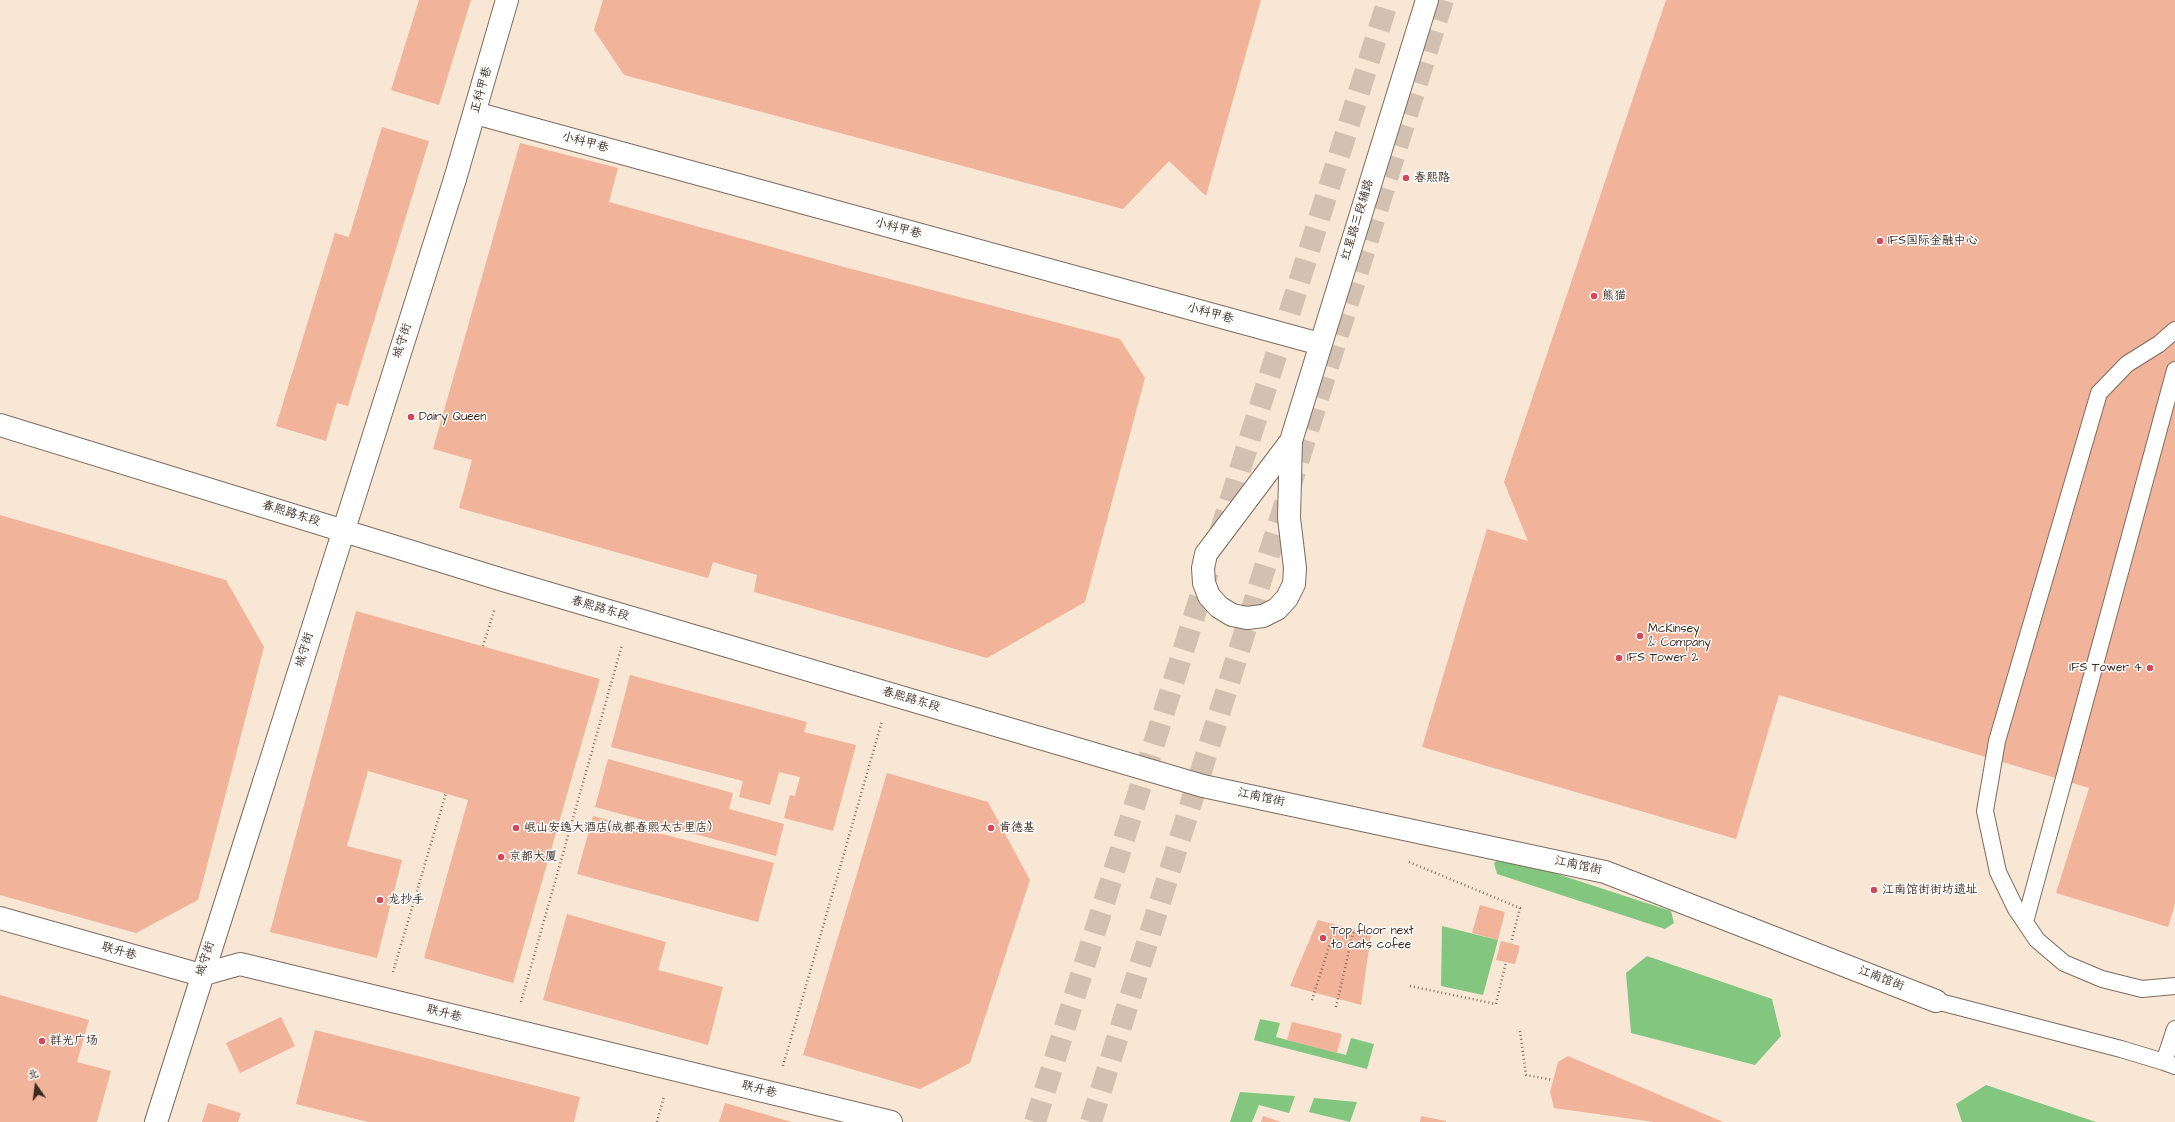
<!DOCTYPE html>
<html>
<head>
<meta charset="utf-8">
<style>
	body { margin:0 }
	#map { position:relative; width:2175px; height:1122px; overflow:hidden; background:#f8e7d5; font-family:"Architects Daughter","LXGW WenKai TC",sans-serif }
	canvas { display:block }
	.north { position:absolute; left:16px; top:1066px; width:40px; height:40px; -webkit-text-stroke:3px #fff; paint-order:stroke; rotate:346deg; font-size:11px; font-weight:700; line-height:16px; text-align:center; color:#3b2a1e }
	.north::after { content:''; display:block; margin:auto; width:14px; height:18px; background:#3b2a1e; clip-path:polygon(50% 0,100% 100%,50% 72%,0 100%) }
</style>
</head>
<body>
<div id="map">
<canvas width="2175" height="1122"></canvas>
<div class="north">北</div>
</div>
<script>
const ctx = document.querySelector('canvas').getContext('2d');
ctx.lineJoin = 'round';
function fillPath(path, color) { ctx.fillStyle = color; ctx.fill(path, 'evenodd'); }
const poly = rows => new Path2D(rows.map(r => 'M' + r).join(''));
function trace(path, color, width, dash) { ctx.strokeStyle = color; ctx.lineWidth = width; ctx.lineCap = dash ? 'butt' : 'round'; ctx.setLineDash(dash || []); ctx.stroke(path); }
function write(font, color, halo, rows, align = 'center') {
  ctx.font = font + ' "Architects Daughter","LXGW WenKai TC",sans-serif'; ctx.lineWidth = 3; ctx.setLineDash([]); ctx.textBaseline = 'middle'; ctx.strokeStyle = halo; ctx.fillStyle = color; for (const [text, x, y, turn = 0] of rows) {
    ctx.save(); ctx.translate(x, y); ctx.rotate((+turn || 0) * Math.PI / 180); ctx.textAlign = isNaN(turn) ? turn : align; if (halo) ctx.strokeText(text, 0, 0); ctx.fillText(text, 0, 0); ctx.restore();
  }
}
const green = poly([
	[1502,856,1671,911,1674,923,1665,929,1497,874,1494,863],
	[1442,926,1498,940,1483,995,1441,986],
	[1647,956,1772,999,1781,1036,1755,1065,1631,1033,1626,973],
	[1260,1019,1280,1023,1276,1037,1346,1055,1351,1038,1374,1044,1367,1069,1254,1040],
	[1986,1085,2096,1122,1962,1122,1956,1104],
	[1240,1092,1295,1096,1289,1113,1259,1105,1252,1122,1230,1122],
	[1314,1098,1357,1102,1350,1122,1309,1112]
]);
const building = poly([
	[419,0,471,0,439,105,391,90],
	[603,0,1261,0,1206,196,1169,161,1123,209,624,75,594,30],
	[1666,0,2175,0,2175,904,2168,927,2056,893,2089,788,1779,695,1736,839,1422,747,1487,529,1528,541,1504,482],
	[382,127,429,141,348,406,337,403,326,441,276,426,335,233,349,237],
	[520,143,618,168,609,202,844,267,1120,339,1145,378,1085,602,987,658,754,592,757,575,713,562,708,578,459,508,472,460,433,449],
	[0,515,226,580,264,647,198,900,136,933,0,895],
	[356,611,600,679,513,983,424,958,468,800,368,771,347,846,402,860,377,958,270,932],
	[630,675,807,722,804,732,856,745,833,831,784,818,790,795,795,796,800,777,779,772,770,805,739,797,743,781,611,747],
	[608,759,733,793,729,809,784,824,776,856,595,807],
	[887,773,988,802,1030,880,970,1063,920,1089,803,1055],
	[593,816,774,863,758,922,577,874],
	[1480,905,1505,912,1498,940,1472,933],
	[567,914,666,942,658,970,723,987,708,1045,543,1000],
	[1318,920,1371,934,1361,1005,1290,986],
	[1501,941,1520,946,1515,964,1496,960],
	[0,995,89,1020,77,1062,111,1071,97,1122,0,1122],
	[281,1017,295,1046,240,1073,226,1043],
	[1292,1022,1342,1034,1337,1053,1287,1040],
	[315,1030,580,1097,574,1122,368,1122,296,1104],
	[1568,1056,1723,1122,1654,1122,1554,1108,1550,1092,1558,1062],
	[208,1103,241,1113,238,1122,202,1122],
	[725,1103,792,1122,719,1122],
	[1263,1116,1281,1122,1261,1122],
	[1421,1116,1446,1121,1446,1122,1420,1122]
]);
const primaryTunnel = poly([
	[1220,533,1388,0],
	[1035,1122,1208,572],
	[1091,1122,1443,0]
]);
const path = poly([
	[483,646,495,608],
	[1409,862,1520,908,1511,943],
	[393,972,446,793],
	[1410,986,1496,1004,1506,962],
	[1312,1000,1336,925],
	[521,1002,622,645],
	[1336,1007,1354,929],
	[1520,1031,1526,1075,1553,1080],
	[783,1066,882,721],
	[657,1122,664,1096]
]);
const service = poly([
	[2175,330,2159,344,2127,364,2099,393,1997,741,1985,811,1998,872,2016,909,2037,940,2064,963,2102,979,2142,989,2175,986],
	[2025,922,2175,370],
	[1936,1001,2121,1049,2164,1062],
	[2175,1029,2164,1062,2175,1066]
]);
const pedestrian = poly([
	[475,113,1320,344],
	[0,425,503,580,1203,786,1605,872,1936,1001],
	[264,782,455,179],
	[0,918,201,975,240,964,891,1122]
]);
const minor = poly([
	[455,179,507,0],
	[1291,441,1206,554,1203,568,1204,583,1209,596,1219,607,1232,615,1247,618,1263,616,1277,609,1287,598,1294,584,1295,568,1289,518,1291,441,1427,0],
	[156,1122,264,782]
]);
const markers = [
	[1406,178,4,"#d1495b"],
	[1880,241,4,"#d1495b"],
	[1594,296,4,"#d1495b"],
	[411,417,4,"#d1495b"],
	[1640,636,4,"#d1495b"],
	[1619,658,4,"#d1495b"],
	[2150,668,4,"#d1495b"],
	[516,828,4,"#d1495b"],
	[991,828,4,"#d1495b"],
	[501,857,4,"#d1495b"],
	[1874,890,4,"#d1495b"],
	[380,900,4,"#d1495b"],
	[1323,938,4,"#d1495b"],
	[42,1041,4,"#d1495b"]
];
const streetNames = [
	["正科甲巷",482,90,-74],
	["小科甲巷",585,143,15],
	["红星路三段辅路",1358,220,-73],
	["小科甲巷",898,229,15],
	["小科甲巷",1210,314,15],
	["城守街",403,341,-72],
	["春熙路东段",291,514,17],
	["春熙路东段",600,609,16],
	["城守街",305,650,-73],
	["春熙路东段",911,700,16],
	["江南馆街",1261,798,12],
	["江南馆街",1578,866,12],
	["联升巷",119,952,16],
	["城守街",206,959,-72],
	["江南馆街",1881,979,21],
	["联升巷",444,1014,14],
	["联升巷",759,1090,14]
];
const poiNames = [
	["春熙路",1414,178],
	["IFS国际金融中心",1888,241],
	["熊猫",1602,296],
	["Dairy Queen",419,417],
	["McKinsey",1648,629],
	["& Company",1648,643],
	["IFS Tower 2",1627,658],
	["IFS Tower 4",2142,668,"right"],
	["岷山安逸大酒店(成都春熙太古里店)",524,828],
	["肯德基",999,828],
	["京都大厦",509,857],
	["江南馆街街坊遗址",1882,890],
	["龙抄手",388,900],
	["Top floor next",1331,931],
	["to cats cofee",1331,945],
	["群光广场",50,1041]
];
fillPath(green, '#82c680');
fillPath(building, '#f1b399');
trace(primaryTunnel, '#d2c1b0', 22, [22, 11]);
trace(service, '#7d6c5e', 18);
trace(pedestrian, '#7d6c5e', 24);
trace(minor, '#7d6c5e', 24);
trace(path, '#7d6c5e', 2.5, [1, 3]);
trace(service, '#fff', 16);
trace(pedestrian, '#fff', 22);
trace(minor, '#fff', 22);
for (const [x, y, r, color] of markers) { const dot = new Path2D(); dot.arc(x, y, r, 0, 2 * Math.PI); ctx.fillStyle = color; ctx.fill(dot); trace(dot, '#fff', 1.5); }
write('12px', '#3b2a1e', '#fff', streetNames);
write('12px', '#3b2a1e', '#fff', poiNames, 'left');
</script>
</body>
</html>
